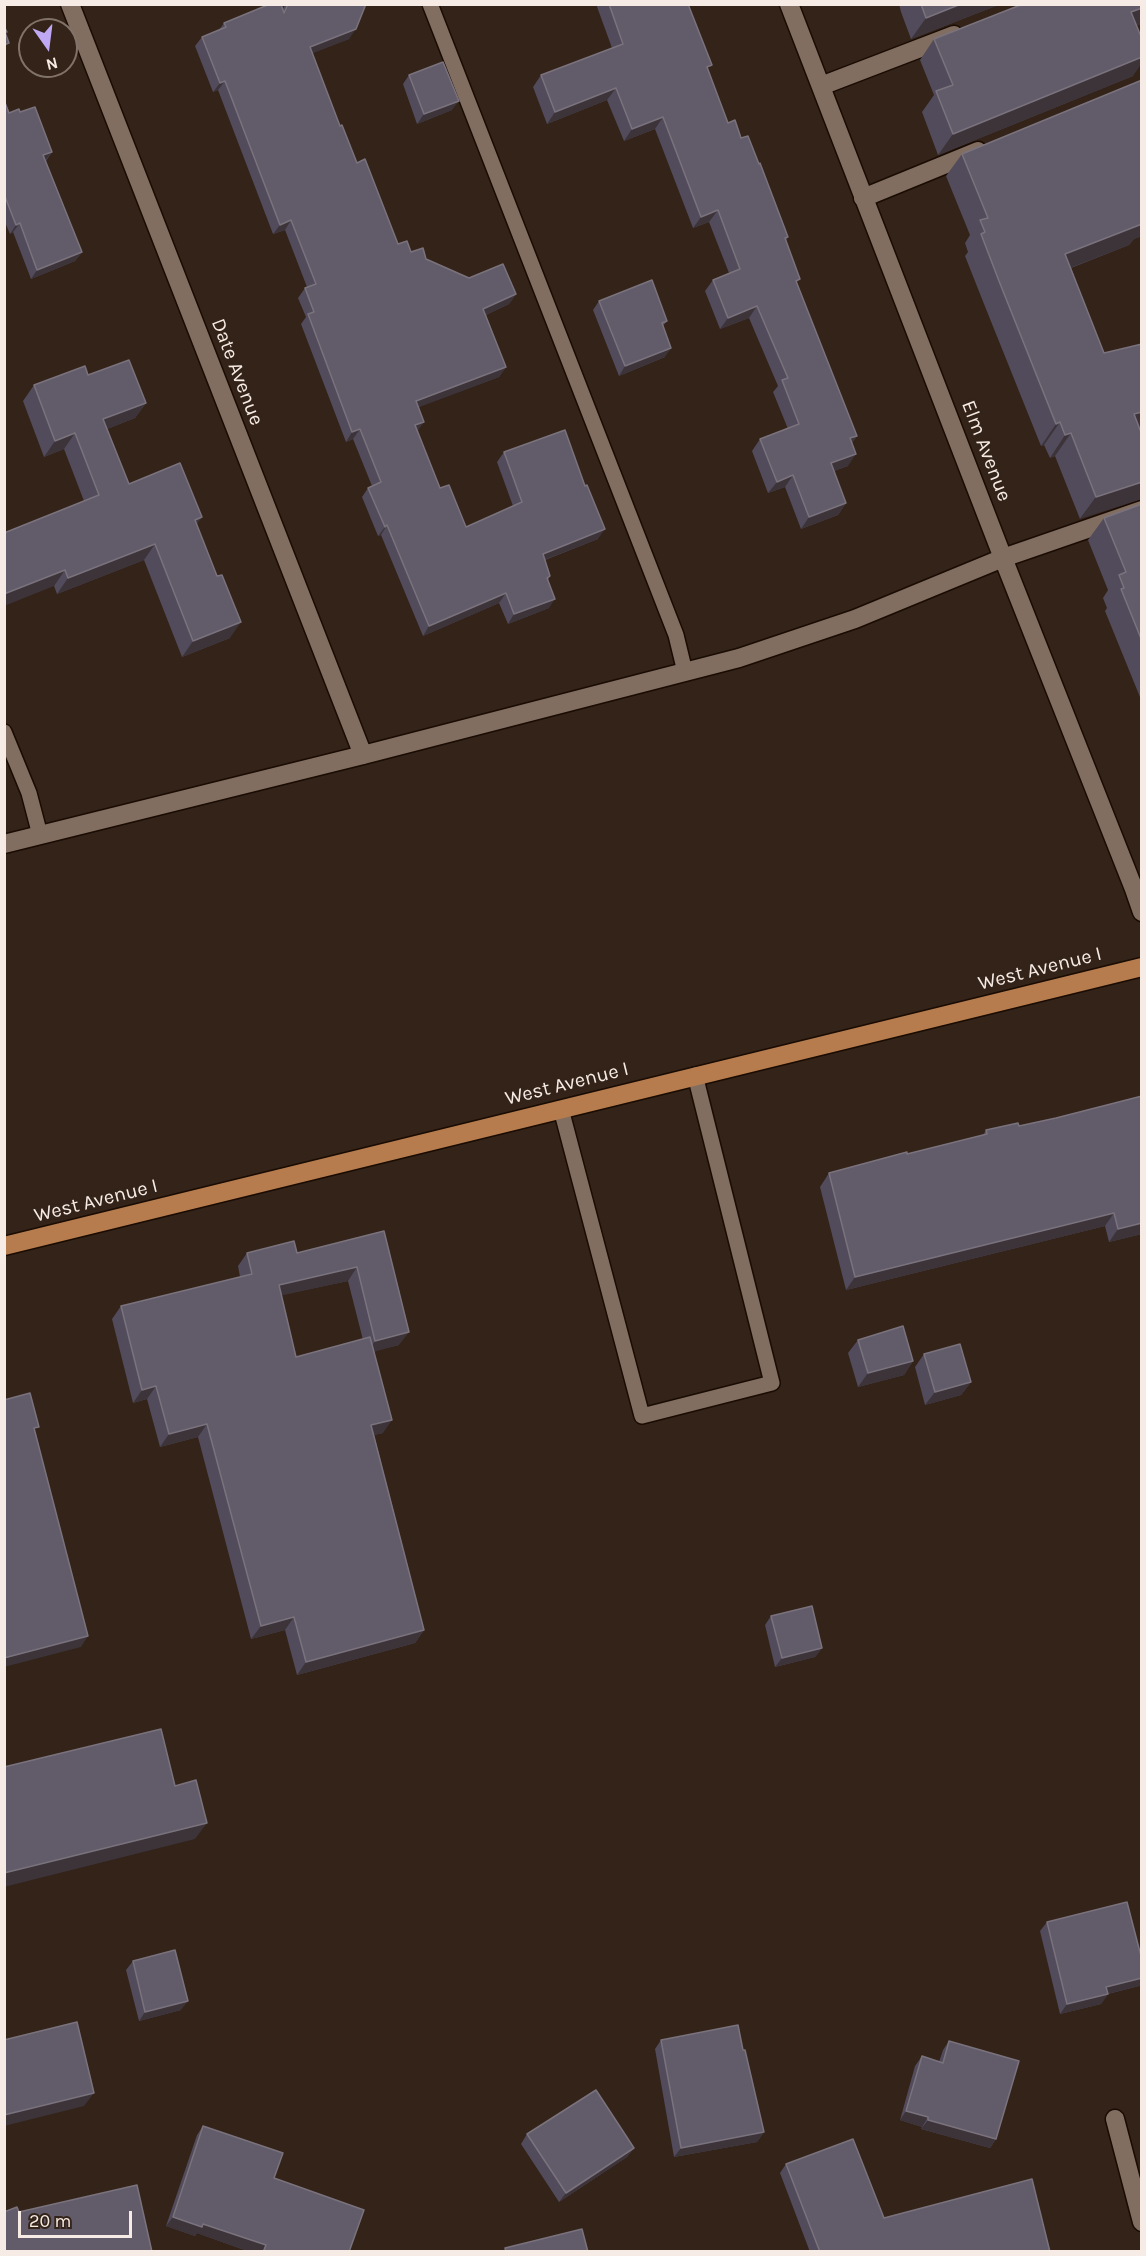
<!DOCTYPE html>
<html>
<head>
<meta charset="utf-8">
<style>
	body { margin:0 }
	#map { position:relative; width:1146px; height:2256px; overflow:hidden; background:#332318; font-family:Karla,sans-serif }
	canvas { display:block }
	.frame { position:absolute; inset:0; border:6px solid #f7ece5; pointer-events:none }
	.north { position:absolute; left:18px; top:18px; width:60px; height:60px; box-sizing:border-box; background:#332318; border:2px solid #81736a; border-radius:50%; rotate:166deg; font-size:16px; font-weight:700; line-height:24px; text-align:center; color:#f7ece5 }
	.north::after { content:''; display:block; margin:auto; width:21px; height:27px; background:#bfa9f4; clip-path:polygon(50% 0,100% 100%,50% 72%,0 100%) }
	.scale { position:absolute; left:18px; top:2211px; width:114px; height:27px; box-sizing:border-box; border:3px solid #f7ece5; border-top:0; padding-left:8px; font-size:18px; line-height:21px; white-space:nowrap; color:#f7ece5; -webkit-text-stroke:4px #332318; paint-order:stroke }
</style>
</head>
<body>
<div id="map">
<canvas width="1146" height="2256"></canvas>
<div class="frame"></div>
<div class="north">N</div>
<div class="scale">20 m</div>
</div>
<script>
const ctx = document.querySelector('canvas').getContext('2d');
ctx.lineJoin = 'round';
const poly = rows => new Path2D(rows.map(r => 'M' + r).join(''));
function trace(path, color, width, dash) { ctx.strokeStyle = color; ctx.lineWidth = width; ctx.lineCap = dash ? 'butt' : 'round'; ctx.setLineDash(dash || []); ctx.stroke(path); }
function fillPath(path, color) { ctx.fillStyle = color; ctx.fill(path, 'evenodd'); }
function write(font, color, halo, rows, align = 'center') {
  ctx.font = font + ' Karla,sans-serif'; ctx.lineWidth = 5; ctx.setLineDash([]); ctx.textBaseline = 'middle'; ctx.strokeStyle = halo; ctx.fillStyle = color; for (const [text, x, y, turn = 0] of rows) {
    ctx.save(); ctx.translate(x, y); ctx.rotate((+turn || 0) * Math.PI / 180); ctx.textAlign = isNaN(turn) ? turn : align; if (halo) ctx.strokeText(text, 0, 0); ctx.fillText(text, 0, 0); ctx.restore();
  }
}
const lane = poly([
	[430,4,676,635,685,672],
	[4,732,29,793,40,835],
	[561,1109,642,1416,772,1383,695,1075]
]);
const street = poly([
	[70,4,363,755],
	[789,4,1003,558,1134,889,1142,912],
	[821,86,954,35],
	[863,198,978,151],
	[4,844,363,755,739,658,855,619,1003,558,1142,510],
	[1115,2119,1142,2222]
]);
const primary = poly([
	[4,1246,1142,967]
]);
const wall = poly([
	[285,4,366,4,349,39,312,53,340,126,357,163,398,244,411,252,469,278,516,294,509,304,486,315,506,367,499,377,418,407,417,431,440,488,466,527,513,506,497,462,504,452,598,539,545,560,550,576,548,580,549,608,508,624,499,603,423,636,381,535,378,536,362,497,368,488,372,486,353,439,346,442,301,324,306,317,298,298,305,288,307,287,285,230,273,234,218,90,213,92,195,46,202,37,219,30,224,23,283,9],
	[596,4,688,4,708,71,728,123,741,138,788,237,786,240,797,284,857,436,852,443,848,466,834,471,846,503,838,515,801,529,785,487,768,493,752,451,760,439,788,429,773,392,778,386,749,318,720,329,705,291,713,280,729,273,709,222,693,228,655,129,624,141,607,100,547,124,533,87,541,75,612,48],
	[899,4,1001,4,911,39,901,12],
	[1136,26,1133,76,938,155,922,112,934,95,920,60,934,39],
	[409,75,452,110,417,124,403,84],
	[1142,80,1142,236,1134,239,1129,245,1071,268,1104,353,1142,435,1080,519,1055,456,1050,458,1044,445,1041,446,984,304,965,256,968,252,965,243,970,235,946,176,962,154],
	[4,100,9,113,20,112,52,152,46,161,82,252,75,261,31,279,13,232,10,234,4,220],
	[599,301,667,321,663,326,665,357,619,376,593,310],
	[88,375,146,403,135,418,107,429,129,484,202,517,196,524,230,638,182,657,144,560,57,594,54,586,84,501,64,449,44,457,23,401,34,385],
	[1142,504,1142,702,1105,611,1107,608,1103,598,1108,590,1088,540,1104,518],
	[1142,1096,1142,1234,1109,1242,1105,1226,846,1290,820,1187,829,1173,983,1135,986,1130,1019,1126,1056,1118],
	[384,1231,399,1345,374,1351,383,1433,374,1435,424,1630,415,1643,297,1675,285,1630,251,1639,198,1437,160,1447,147,1399,133,1403,112,1319,121,1306,240,1277,238,1266,247,1253,297,1253],
	[348,1281,363,1340,296,1357,281,1295],
	[858,1340,913,1361,904,1375,858,1387,848,1353],
	[924,1354,971,1382,961,1395,925,1405,915,1367],
	[771,1616,822,1648,815,1657,775,1667,765,1625],
	[1047,1922,1142,1960,1142,1983,1139,1986,1108,1994,1101,2004,1060,2014,1040,1931],
	[133,1961,181,2010,139,2021,126,1970],
	[661,2040,743,2050,764,2132,757,2142,674,2157,655,2049],
	[949,2041,996,2139,990,2148,921,2129,922,2127,900,2120,915,2066,922,2056,939,2062,943,2050],
	[203,2126,274,2178,349,2252,250,2252,197,2233,195,2236,166,2226,197,2135],
	[527,2134,634,2148,627,2157,559,2202,521,2144],
	[786,2164,884,2218,1050,2252,810,2252,780,2173]
]);
const shadedWall = poly([
	[961,4,1001,4,911,39,926,18],
	[1142,8,1142,24,1116,33,1131,12],
	[356,29,349,39,303,57,310,47],
	[1142,57,1142,63,1133,76,938,155,953,134],
	[225,81,218,90,213,92,220,83],
	[616,88,607,100,547,124,555,112],
	[459,101,452,110,417,124,424,114],
	[663,117,655,129,624,141,632,129],
	[52,152,45,161,43,155],
	[718,210,709,222,693,228,701,217],
	[291,220,285,230,273,234,280,225],
	[1142,222,1142,236,1134,239,1129,245,1049,276,1065,254],
	[20,223,13,232,10,234,16,225],
	[82,252,75,261,31,279,37,270],
	[516,294,509,304,477,319,483,309],
	[757,306,749,318,720,329,728,318],
	[671,348,665,357,619,376,625,366],
	[506,367,499,377,409,411,416,401],
	[146,403,135,418,92,435,103,419],
	[1142,412,1142,430,1118,436,1134,414],
	[424,422,417,432,415,425],
	[1060,422,1044,445,1041,446,1056,424],
	[360,429,353,439,346,442,352,432],
	[75,433,64,449,44,457,55,441],
	[1071,433,1055,456,1050,458,1065,435],
	[857,436,848,448,850,438],
	[856,454,848,466,823,475,831,463],
	[793,475,785,487,768,493,777,482],
	[1142,482,1142,499,1080,519,1096,497],
	[846,503,838,515,801,529,809,517],
	[202,517,191,533,195,520],
	[387,525,381,535,378,536,385,527],
	[605,529,598,539,536,563,543,554],
	[155,544,144,560,57,594,68,578],
	[65,570,54,586,4,606,4,594],
	[506,593,499,603,423,636,429,626],
	[555,599,549,608,508,624,514,614],
	[241,622,230,638,182,657,193,641],
	[1114,1213,1105,1226,846,1290,855,1277],
	[1142,1223,1142,1234,1109,1242,1118,1229],
	[357,1267,348,1281,270,1298,279,1285],
	[409,1332,399,1345,366,1354,375,1341],
	[913,1361,904,1375,858,1387,868,1373],
	[971,1382,961,1395,925,1405,935,1392],
	[156,1386,147,1399,133,1403,142,1390],
	[392,1420,383,1433,362,1438,371,1425],
	[207,1424,198,1437,160,1447,169,1434],
	[294,1617,285,1630,251,1639,261,1626],
	[424,1630,415,1643,297,1675,306,1662],
	[88,1636,81,1647,4,1667,4,1658],
	[822,1648,815,1657,775,1667,782,1658],
	[207,1823,195,1839,4,1887,4,1873],
	[1142,1978,1142,1983,1139,1986,1099,1996,1106,1987],
	[1108,1994,1101,2004,1060,2014,1067,2004],
	[188,2001,181,2010,139,2021,145,2012],
	[94,2093,84,2106,4,2126,4,2115],
	[906,2111,928,2117,922,2127,900,2120],
	[928,2120,996,2139,990,2148,921,2129],
	[764,2132,757,2142,674,2157,681,2148],
	[634,2148,627,2157,559,2202,566,2193],
	[173,2217,203,2224,266,2245,262,2252,250,2252,197,2233,195,2236,166,2226]
]);
const building = poly([
	[270,4,281,4,284,13,288,4,366,4,356,29,310,47,340,126,342,125,357,163,365,159,398,244,407,241,411,252,423,248,426,259,469,278,503,264,516,294,483,309,506,367,416,401,424,422,415,425,440,488,449,485,466,527,522,502,504,452,565,430,585,486,587,485,605,529,543,554,550,576,547,578,555,599,514,614,506,593,429,626,387,525,385,527,368,488,381,482,360,429,352,432,308,314,314,312,305,288,316,284,291,220,280,225,225,81,220,83,202,37,226,27,224,23,270,4],
	[609,4,688,4,712,65,707,67,728,123,735,120,741,138,748,136,759,164,760,163,788,237,785,238,800,279,796,281,857,436,850,438,856,454,831,463,846,503,809,517,793,475,777,482,760,439,799,424,782,380,788,378,757,306,728,318,713,280,740,269,718,210,701,217,663,117,632,129,616,88,555,112,541,75,623,44,609,4],
	[921,4,961,4,926,18,921,4],
	[1023,4,1142,4,1142,8,1131,12,1142,39,1142,57,953,134,936,91,953,85,934,39,1023,4],
	[4,26,7,32,5,32,9,43,4,45,4,26],
	[443,62,459,101,424,114,409,75,443,62],
	[1142,80,1142,224,1065,254,1104,353,1142,344,1142,412,1134,414,1142,435,1142,482,1096,497,1071,433,1065,435,1060,422,1056,424,999,281,981,234,985,232,980,220,988,218,962,154,1142,80],
	[4,100,9,113,19,109,20,112,35,107,52,152,43,155,82,252,37,270,20,223,16,225,4,194,4,100],
	[652,280,667,321,662,323,671,348,625,366,599,301,652,280],
	[129,360,146,403,103,419,129,484,180,463,202,517,195,520,217,576,222,575,241,622,193,641,155,544,68,578,65,570,4,594,4,533,99,495,75,433,55,441,34,385,85,366,88,375,129,360],
	[1142,504,1142,641,1121,589,1124,588,1119,575,1126,572,1104,518,1142,504],
	[1142,1096,1142,1223,1118,1229,1114,1213,855,1277,829,1173,907,1152,907,1154,987,1134,986,1130,1018,1123,1019,1126,1056,1118,1142,1096],
	[384,1231,409,1332,375,1341,357,1267,279,1285,296,1357,370,1337,392,1420,371,1425,424,1630,306,1662,294,1617,261,1626,207,1424,169,1434,156,1386,142,1390,121,1306,252,1274,247,1253,294,1241,297,1253,384,1231],
	[903,1326,913,1361,868,1373,858,1340,903,1326],
	[960,1344,971,1382,935,1392,924,1354,960,1344],
	[30,1393,39,1427,34,1428,88,1636,4,1658,4,1400,30,1393],
	[812,1606,822,1648,782,1658,771,1616,812,1606],
	[161,1729,175,1786,196,1780,207,1823,4,1873,4,1767,161,1729],
	[1127,1902,1142,1960,1142,1978,1106,1987,1108,1994,1067,2004,1047,1922,1127,1902],
	[175,1950,188,2001,145,2012,133,1961,175,1950],
	[77,2022,94,2093,4,2115,4,2040,77,2022],
	[738,2025,743,2050,745,2050,764,2132,681,2148,661,2040,738,2025],
	[949,2041,1019,2061,996,2139,928,2120,928,2117,906,2111,922,2056,943,2063,949,2041],
	[596,2090,634,2148,566,2193,527,2134,596,2090],
	[203,2126,283,2153,274,2178,364,2210,349,2252,268,2252,264,2250,266,2245,203,2224,202,2227,173,2217,203,2126],
	[853,2139,884,2218,1032,2179,1050,2252,820,2252,786,2164,853,2139],
	[137,2185,152,2252,4,2252,4,2212,17,2207,19,2212,137,2185],
	[582,2229,588,2252,506,2252,505,2248,582,2229]
]);
const streetNames = [
	["Date Avenue",237,372,69],
	["Elm Avenue",986,451,69],
	["West Avenue I",1040,969,-14],
	["West Avenue I",567,1084,-14],
	["West Avenue I",96,1201,-14]
];
trace(lane, '#1a0c03', 18);
trace(street, '#1a0c03', 21);
trace(primary, '#1a0c03', 21);
trace(lane, '#816e61', 15);
trace(street, '#816e61', 18);
trace(primary, '#b67c4e', 18);
fillPath(wall, '#514b5b');
fillPath(shadedWall, '#3d343a');
fillPath(building, '#625c6a');
trace(building, '#7a737d', 1.5);
write('20px', '#f7ece5', '#332318', streetNames);
</script>
</body>
</html>
